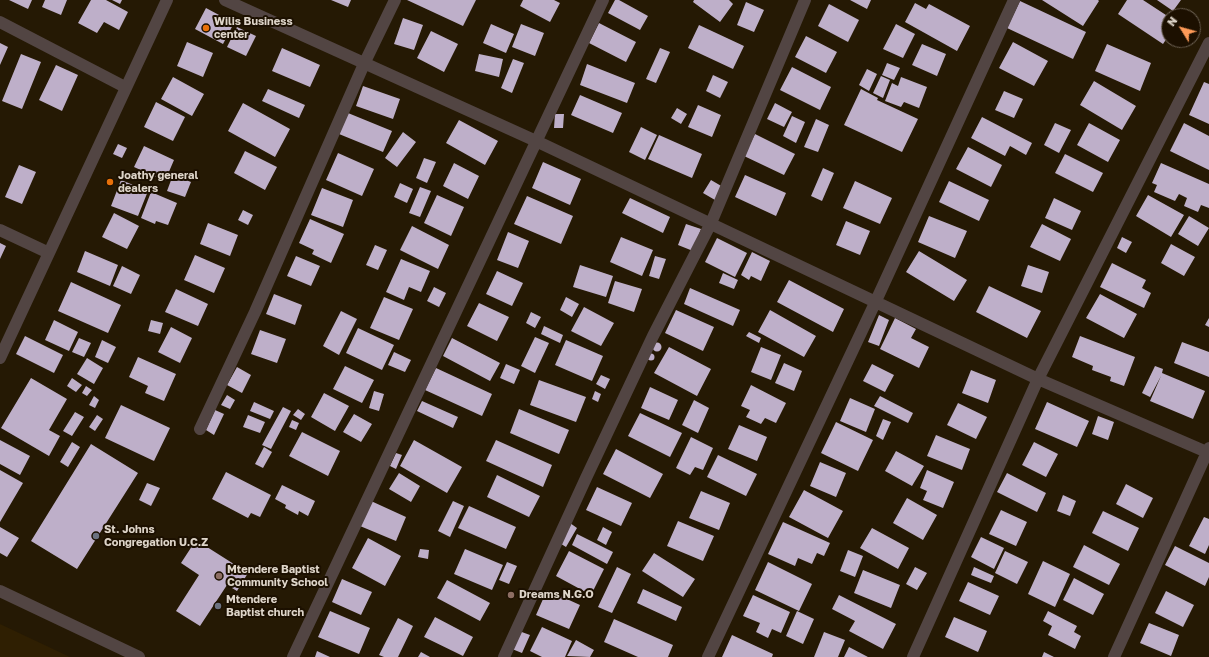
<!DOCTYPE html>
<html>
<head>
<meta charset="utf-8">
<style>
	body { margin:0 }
	#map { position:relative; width:1209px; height:657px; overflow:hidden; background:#251904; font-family:"Golos Text",sans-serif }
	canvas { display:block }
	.north { position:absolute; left:1161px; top:8px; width:40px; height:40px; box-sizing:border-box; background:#1c1000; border:1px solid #6a5f50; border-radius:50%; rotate:307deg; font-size:11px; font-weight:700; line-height:16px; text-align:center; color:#ded5c9 }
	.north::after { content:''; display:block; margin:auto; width:14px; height:18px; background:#fe9b58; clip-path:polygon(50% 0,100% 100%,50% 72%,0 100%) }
</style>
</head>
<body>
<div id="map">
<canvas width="1209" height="657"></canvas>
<div class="north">N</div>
</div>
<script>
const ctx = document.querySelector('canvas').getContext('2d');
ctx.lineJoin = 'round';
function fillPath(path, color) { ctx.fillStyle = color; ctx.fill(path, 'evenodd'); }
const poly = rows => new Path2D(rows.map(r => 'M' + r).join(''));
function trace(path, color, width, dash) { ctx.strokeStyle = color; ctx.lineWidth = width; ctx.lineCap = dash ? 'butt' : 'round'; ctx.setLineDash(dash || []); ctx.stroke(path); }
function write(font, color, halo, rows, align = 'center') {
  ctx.font = font + ' "Golos Text",sans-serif'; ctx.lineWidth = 4; ctx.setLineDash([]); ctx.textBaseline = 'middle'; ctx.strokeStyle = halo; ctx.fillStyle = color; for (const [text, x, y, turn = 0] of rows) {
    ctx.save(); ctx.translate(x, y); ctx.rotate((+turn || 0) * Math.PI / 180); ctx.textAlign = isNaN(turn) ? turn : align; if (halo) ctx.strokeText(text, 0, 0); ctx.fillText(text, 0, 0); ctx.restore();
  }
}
const built = poly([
	[0,624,70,657,0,657]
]);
const building = poly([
	[9,0,32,0,28,9],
	[45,0,67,0,61,15,42,7],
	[91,0,106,0,128,12,119,30,104,22,97,33,78,23],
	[112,0,122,0,120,4],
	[331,0,351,0,348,7],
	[407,0,476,0,463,26],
	[523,0,554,0,560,3,550,22,520,6],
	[615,0,619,0,648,16,640,30,608,13],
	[694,0,729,0,733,4,720,22,693,2],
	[850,0,871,0,867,9],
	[1042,0,1098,0,1099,1,1083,26],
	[1127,0,1143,0,1169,17,1169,35,1163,44,1118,14],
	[1157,0,1181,0,1173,11],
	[1020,1,1086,32,1073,59,1007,28],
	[746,2,764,10,754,32,737,25],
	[915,3,926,9,929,4,970,26,957,51,905,22],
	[829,4,859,20,848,42,818,26],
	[206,8,234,23,223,44,195,29],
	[403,18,423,25,414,50,394,44],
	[599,23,636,42,626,62,589,43],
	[491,24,514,34,506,53,483,43],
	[521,24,544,33,535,56,512,47],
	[896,24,915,34,903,58,883,49],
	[699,25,744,46,733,69,688,48],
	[237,27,256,36,246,56,227,47],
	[431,31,458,44,444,72,417,58],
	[806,36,837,52,826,73,795,57],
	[187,42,213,53,203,77,177,66],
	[1013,42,1048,61,1034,86,999,68],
	[0,43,8,47,0,65],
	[922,44,946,54,937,76,912,65],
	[1107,44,1151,63,1140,91,1095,71],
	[282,48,320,65,310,87,272,71],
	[660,48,670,52,656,83,646,79],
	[21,54,41,62,22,109,2,101],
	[479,54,503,59,499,77,475,71],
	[513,59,524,63,512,93,501,88],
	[887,63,900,68,894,80,882,75],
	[587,64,635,83,627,103,580,85],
	[56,65,78,75,62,111,39,100],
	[792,67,831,87,820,110,780,90],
	[867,69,877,74,869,91,859,85],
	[713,75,728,82,720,98,706,91],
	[881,76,890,80,883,98,873,93],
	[173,77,204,94,192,116,161,99],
	[901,77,927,87,919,108,904,102,901,107,885,101,892,83,898,86],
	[1094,81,1136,106,1122,130,1080,105],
	[1204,82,1209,84,1209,124,1189,115],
	[363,86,400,99,393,119,356,106],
	[268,89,305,105,299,118,262,101],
	[861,89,878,98,877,100,918,119,902,152,844,125],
	[1004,91,1023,99,1014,118,995,110],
	[580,95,622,113,613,133,571,115],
	[156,102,185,117,173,141,144,127],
	[243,103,290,129,275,157,228,131],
	[775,103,792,112,784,127,767,119],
	[698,105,721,115,712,137,688,127],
	[677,108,687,114,681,124,671,118],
	[348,113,392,131,383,152,339,134],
	[555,114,564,114,563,128,554,128],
	[792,116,805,122,796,143,783,136],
	[982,117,1032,143,1026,155,1010,146,1005,156,971,138],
	[816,119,829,125,818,152,804,147],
	[459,120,498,141,485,165,446,143],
	[1055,123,1071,130,1059,153,1044,145],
	[1089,123,1120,140,1108,162,1077,145],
	[1184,123,1209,136,1209,170,1170,151],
	[641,127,657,135,645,160,629,152],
	[403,132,416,142,397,167,385,158],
	[755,134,795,154,784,175,744,156],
	[659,135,702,154,692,178,648,159],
	[118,144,127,148,122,158,113,154],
	[144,146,174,160,165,181,134,167],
	[968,147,1002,165,991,187,956,169],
	[245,151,277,167,265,190,234,173],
	[338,153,374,169,362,196,326,180],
	[1065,154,1103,173,1093,192,1055,173],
	[424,158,436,162,427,183,416,178],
	[543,162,581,179,570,205,532,188],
	[454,163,479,176,468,199,443,186],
	[1161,163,1209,184,1209,208,1201,205,1198,212,1184,206,1187,198,1179,194,1175,201,1154,192,1157,185,1152,183],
	[19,165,36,172,22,204,5,197],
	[823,168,834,173,822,201,811,196],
	[173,175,191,182,185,197,167,191],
	[745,175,786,193,776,216,735,197],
	[121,180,148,191,138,216,111,206],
	[711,180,723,187,715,200,703,193],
	[855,181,892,198,880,224,843,208],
	[949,181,989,200,979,221,939,202],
	[400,183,413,189,407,203,394,197],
	[420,187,431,191,420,217,409,213],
	[322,188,353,200,343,227,311,215],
	[151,192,177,203,168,225,156,221,155,224,141,218],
	[437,195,464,207,451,236,424,223],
	[1148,195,1184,215,1171,237,1136,216],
	[527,196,573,216,561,244,514,224],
	[630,198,670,217,663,233,622,213],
	[1054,198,1081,211,1072,230,1045,218],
	[243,210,253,215,248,225,238,220],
	[114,213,139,226,127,249,102,237],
	[929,216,967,231,955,258,918,242],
	[1189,216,1209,228,1198,246,1178,234],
	[310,219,344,234,331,263,312,254,314,250,299,243],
	[846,221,870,231,860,255,836,245],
	[208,223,238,235,230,256,200,244],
	[686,224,701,229,693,251,678,245],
	[1042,224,1071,239,1060,261,1030,247],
	[412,226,449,245,438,269,400,250],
	[508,232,529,241,518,268,497,260],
	[621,237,653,250,642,276,610,262],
	[1122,237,1132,242,1126,253,1117,248],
	[717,238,747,253,735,277,705,262],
	[0,243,6,246,0,259],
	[1171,244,1195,257,1184,276,1161,263],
	[375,245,387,250,378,270,366,265],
	[85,251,118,265,110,286,77,272],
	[919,251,967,280,954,301,906,272],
	[752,252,770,261,761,281,751,276,749,280,741,275],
	[195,255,225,268,214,293,184,280],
	[296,256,320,266,311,286,287,276],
	[655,256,666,259,659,279,649,276],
	[401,259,430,271,421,292,409,287,404,300,386,292],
	[1112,263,1146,280,1142,288,1151,293,1144,308,1100,287],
	[580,265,613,276,606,297,573,287],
	[1028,265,1049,272,1042,293,1021,286],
	[122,266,140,275,131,294,113,286],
	[497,271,523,283,512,306,486,294],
	[723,273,738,280,734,289,719,283],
	[789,280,844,309,833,332,777,302],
	[615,281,642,289,634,312,608,303],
	[71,282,121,305,108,333,58,311],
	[989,286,1041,311,1027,338,976,312],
	[434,287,446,293,439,307,427,301],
	[690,288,740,310,733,326,684,304],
	[176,289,208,304,198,326,165,312],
	[274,294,302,305,295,325,266,314],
	[1100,294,1137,314,1124,338,1086,318],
	[384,297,413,309,399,340,370,328],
	[566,297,579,304,572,317,560,310],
	[479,303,509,317,497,341,467,326],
	[584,307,614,323,601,346,571,331],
	[676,310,714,327,703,351,665,333],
	[770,310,816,336,804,357,758,332],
	[341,311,357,319,339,355,323,346],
	[531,312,541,317,535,328,526,323],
	[879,315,889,320,879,346,868,342],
	[895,318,916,329,911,338,929,347,919,368,880,349],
	[1209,318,1209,327,1205,325],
	[54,320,78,332,69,351,45,340],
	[151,320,163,323,160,334,148,331],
	[544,326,563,335,560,343,541,334],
	[171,327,192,338,180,363,158,352],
	[358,328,394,345,382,370,346,353],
	[260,330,286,339,277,363,251,354],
	[749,332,761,338,759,343,746,336],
	[25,336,63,355,54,373,16,354],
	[1080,336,1135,357,1124,386,1110,381,1111,377,1092,370,1093,366,1072,357],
	[535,337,549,343,535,373,521,366],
	[79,338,91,343,84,357,72,352],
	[452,338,500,363,490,381,443,356],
	[102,340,116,347,108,363,95,357],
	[566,340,603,356,592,381,555,365],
	[1182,342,1209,352,1209,377,1174,363],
	'652.5 347a4.5 4.5 0 1 1 9 0a4.5 4.5 0 1 1-9 0Z',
	[669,347,711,369,697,396,654,373],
	[761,347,781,355,771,380,751,372],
	[394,352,411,360,405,372,388,365],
	'647.5 357a3.5 3.5 0 1 1 7 0a3.5 3.5 0 1 1-7 0Z',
	[138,357,176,374,164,401,145,393,148,386,129,377],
	[87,358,103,368,94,384,77,374],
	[784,363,802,371,794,391,775,383],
	[506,364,520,370,514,384,500,378],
	[872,364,894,375,885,392,863,381],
	[345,366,374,380,362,403,333,389],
	[1155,366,1163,369,1162,373,1205,391,1193,419,1150,401,1161,376,1150,397,1142,393],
	[237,367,251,375,242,393,227,385],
	[436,368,492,394,482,416,425,390],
	[971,370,996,380,988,403,962,393],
	[601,375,610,379,605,389,596,384],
	[31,378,67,399,49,430,60,436,49,456,1,428],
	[72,378,82,385,76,392,67,386],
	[539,380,586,397,576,422,530,405],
	[751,385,786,403,776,423,765,418,761,424,746,417,750,410,741,406],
	[86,386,92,390,87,396,82,393],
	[650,387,678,400,669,420,641,408],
	[374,391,384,394,379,411,369,408],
	[595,391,601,394,598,402,592,399],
	[324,393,349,406,335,431,311,417],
	[227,395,235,400,230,409,221,405],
	[94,396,99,400,95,408,89,405],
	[880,396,913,413,908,423,874,406],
	[850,398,875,409,866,432,840,421],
	[694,400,709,408,698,433,682,425],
	[422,401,458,417,453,428,417,411],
	[254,402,274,411,270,419,250,411],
	[1047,402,1089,421,1077,447,1035,429],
	[958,403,987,417,976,439,947,425],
	[121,405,170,428,154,461,105,438],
	[283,407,291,411,271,449,262,445],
	[298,409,305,414,301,420,293,415],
	[519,409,569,430,559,454,510,433],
	[215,410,224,414,214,435,206,430],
	[75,412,84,417,72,436,63,431],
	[640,413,682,433,670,457,628,436],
	[354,414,372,424,361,442,343,432],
	[97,415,103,419,95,431,89,427],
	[248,415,265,422,260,433,243,427],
	[1098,416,1114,422,1108,440,1092,434],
	[883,419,891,422,883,440,876,436],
	[292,420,299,423,296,430,289,427],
	[836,422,873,440,858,471,821,453],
	[739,425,767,437,757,461,728,449],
	[302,432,340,451,328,476,289,456],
	[936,435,970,449,962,470,927,456],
	[691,437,713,448,703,470,695,467,690,475,676,468],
	[0,440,30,456,20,475,0,464],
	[414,440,462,467,447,493,400,466],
	[496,440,552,465,543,487,486,461],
	[72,442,80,447,68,467,60,462],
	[1034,442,1058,454,1046,477,1022,465],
	[91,444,138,473,77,569,31,541],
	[264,447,272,452,263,468,255,464],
	[616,449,663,474,650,498,603,474],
	[896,451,924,466,912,486,885,471],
	[396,453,402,455,396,469,390,466],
	[718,455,757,474,746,496,707,477],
	[820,462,846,473,836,497,810,486],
	[0,470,23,483,0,522],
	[927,470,954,482,943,508,923,500,927,491,920,488],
	[226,472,271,495,260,517,251,513,248,518,212,499],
	[399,473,420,486,411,502,389,489],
	[1007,473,1046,493,1037,512,997,492],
	[497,475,540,496,529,517,487,497],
	[147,483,160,488,151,506,139,500],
	[1126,484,1153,498,1143,518,1116,504],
	[282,485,315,501,308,516,299,511,298,515,285,508,286,505,275,499],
	[597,487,632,503,621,526,586,510],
	[804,490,843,511,828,538,789,517],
	[701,491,730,503,719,530,689,518],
	[1063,495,1076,501,1070,516,1057,511],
	[907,498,937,515,923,540,893,523],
	[371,501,406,517,396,541,360,526],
	[453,501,464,506,450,537,438,531],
	[469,506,516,527,506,549,458,528],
	[1001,510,1027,522,1016,546,989,534],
	[1103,511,1139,528,1128,551,1092,533],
	[1204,517,1209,519,1209,545,1205,554,1189,546],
	[678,521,714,536,703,561,667,546],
	[783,522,830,543,824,556,817,553,812,564,798,558,795,566,768,554],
	[570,523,577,528,566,547,558,542],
	[0,527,19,538,7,557,0,553],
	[603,527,612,532,606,545,597,540],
	[872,528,909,548,898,569,860,548],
	[577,534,613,552,607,564,572,545],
	[981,537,1004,548,994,569,971,557],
	[368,538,401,556,385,586,352,568],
	[196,540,248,573,237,591,227,585,200,626,176,611,199,575,181,563],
	[1084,545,1120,564,1109,585,1073,567],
	[1175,546,1209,563,1209,577,1205,586,1165,565],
	[420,549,429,550,428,559,418,557],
	[465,549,503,565,492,590,454,574],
	[848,550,863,556,855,577,840,571],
	[569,551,604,569,591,595,556,576],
	[1005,551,1028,562,1017,584,995,573],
	[654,553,695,579,683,597,642,571],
	[1043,561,1070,574,1055,607,1028,594],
	[507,562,517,566,509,584,499,580],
	[768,562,812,584,799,611,755,590],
	[617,567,631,574,612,613,598,607],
	[915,567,927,573,917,590,906,584],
	[974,567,994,576,991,583,971,575],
	[863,570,900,585,891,608,854,593],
	[1074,578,1104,594,1093,615,1063,600],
	[342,579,372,592,361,615,332,602],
	[447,580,490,603,480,621,437,598],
	[968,582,999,596,990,615,959,601],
	[643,589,682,607,676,621,637,603],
	[547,590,580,605,569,629,536,615],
	[1166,591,1194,605,1183,627,1155,613],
	[753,595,790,612,781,633,772,629,768,638,756,632,760,623,743,616],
	[839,595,896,624,883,649,849,631,855,621,832,609],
	[330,611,370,628,359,654,318,637],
	[797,611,814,619,803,644,786,636],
	[1048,611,1077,626,1074,632,1081,636,1075,649,1048,635,1052,626,1043,621],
	[435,617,473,637,463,656,424,637],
	[954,617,987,631,978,652,945,637],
	[398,618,413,626,398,657,384,657,379,655],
	[614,619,673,645,668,657,638,657,604,642],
	[1149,623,1179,635,1171,656,1140,643],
	[542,627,572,641,565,657,542,657,530,651],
	[519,631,530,635,522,653,512,649],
	[824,632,845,640,838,657,814,657],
	[732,635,773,654,772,657,722,657],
	[576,640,594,650,590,657,567,656],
	[849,647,868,657,844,657],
	[317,651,330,657,315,657],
	[421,652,430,657,418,657],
	[1044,652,1054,657,1042,657]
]);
const minor = poly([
	[225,0,536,141,1038,379,1209,453],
	[0,22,125,87],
	[0,230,49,253],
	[0,358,167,0],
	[200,429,255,312,364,64,395,0],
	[0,591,139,657],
	[293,657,603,0],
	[504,657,586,478,653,336,711,223,805,0],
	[708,657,875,303,1014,0],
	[913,657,1038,379,1209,43],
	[1114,657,1209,448]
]);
const markers = [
	[206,28,4,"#e8710a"],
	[110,182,4,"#e8710a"],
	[96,536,4,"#6b7280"],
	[219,576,4,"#8d6e63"],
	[511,595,4,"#8d6e63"],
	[218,606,4,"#6b7280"]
];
const poiNames = [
	["Wilis Business",214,22],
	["center",214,35],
	["Joathy general",118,176],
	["dealers",118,189],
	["St. Johns",104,530],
	["Congregation U.C.Z",104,543],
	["Mtendere Baptist",227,570],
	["Community School",227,583],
	["Dreams N.G.O",519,595],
	["Mtendere",226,600],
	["Baptist church",226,613]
];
fillPath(built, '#2f1f02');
fillPath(building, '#beafc9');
trace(minor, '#524543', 12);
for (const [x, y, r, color] of markers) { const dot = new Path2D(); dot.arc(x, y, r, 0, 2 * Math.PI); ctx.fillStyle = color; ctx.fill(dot); trace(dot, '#1c1000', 1.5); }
write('bold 11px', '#ded5c9', '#1c1000', poiNames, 'left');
</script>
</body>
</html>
